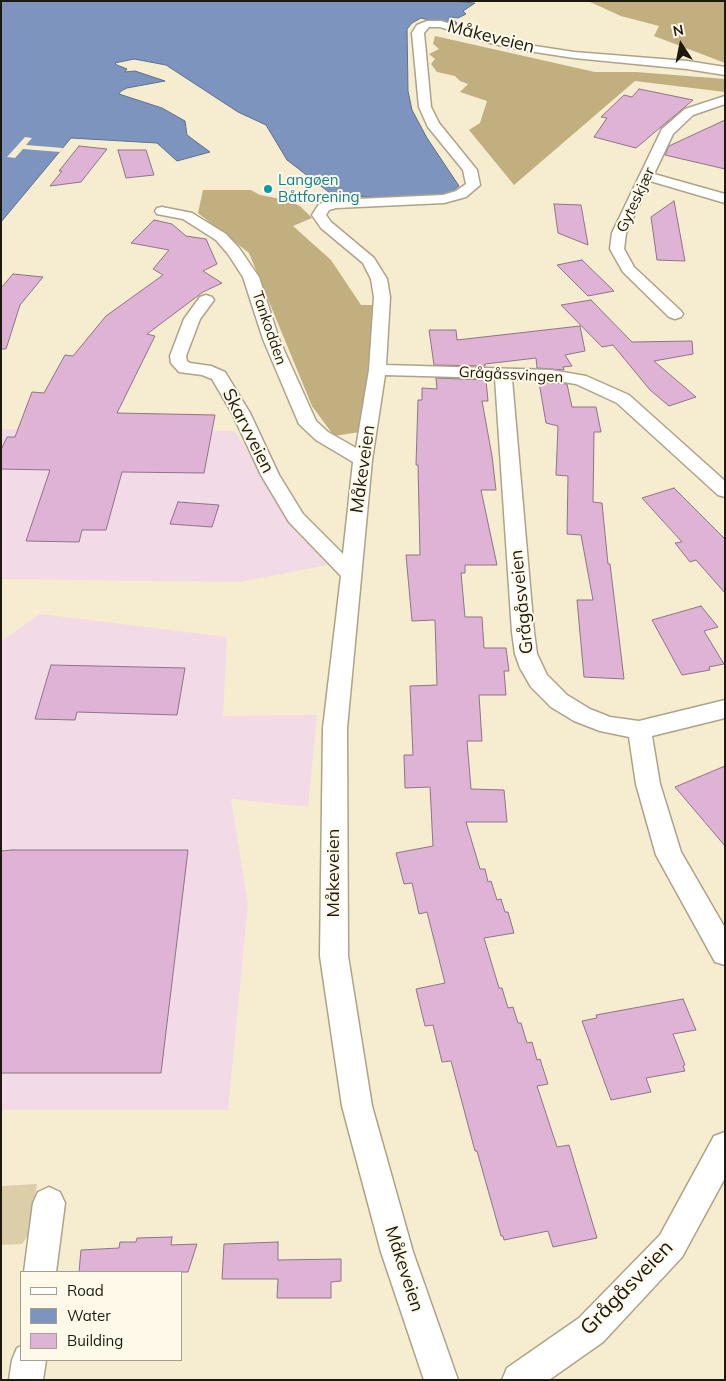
<!DOCTYPE html>
<html>
<head>
<meta charset="utf-8">
<style>
	body { margin:0 }
	#map { position:relative; width:726px; height:1381px; overflow:hidden; background:#f6ecd0; font-family:Mulish,sans-serif }
	canvas { display:block }
	.frame { position:absolute; inset:0; border:2px solid #1d190f; pointer-events:none }
	.legend { position:absolute; left:20px; top:1271px; width:162px; height:90px; box-sizing:border-box; background:#fff9e9; border:1px solid #a59f92; margin:0; padding:6px 9px; list-style:none; font-size:15px; color:#1d190f }
	.legend li { display:flex; align-items:center; gap:10px; height:25px }
	.legend b { width:25px; border:1px solid #a59f92 }
	.north { position:absolute; left:656px; top:20px; width:50px; height:50px; -webkit-text-stroke:4px #fff9e9; paint-order:stroke; rotate:349deg; font-size:14px; font-weight:700; line-height:20px; text-align:center; color:#1d190f }
	.north::after { content:''; display:block; margin:auto; width:18px; height:22px; background:#1d190f; clip-path:polygon(50% 0,100% 100%,50% 72%,0 100%) }
</style>
</head>
<body>
<div id="map">
<canvas width="726" height="1381"></canvas>
<div class="frame"></div>
<ul class="legend">
<li><b style="height:6px;background:#fff"></b>Road</li>
<li><b style="height:14px;background:#7d94be"></b>Water</li>
<li><b style="height:14px;background:#dfb3d5"></b>Building</li>
</ul>
<div class="north">N</div>
</div>
<script>
const ctx = document.querySelector('canvas').getContext('2d');
ctx.lineJoin = 'round';
function fillPath(path, color) { ctx.fillStyle = color; ctx.fill(path, 'evenodd'); }
const poly = rows => new Path2D(rows.map(r => 'M' + r).join(''));
function trace(path, color, width, dash) { ctx.strokeStyle = color; ctx.lineWidth = width; ctx.lineCap = dash ? 'butt' : 'round'; ctx.setLineDash(dash || []); ctx.stroke(path); }
function write(font, color, halo, rows, align = 'center') {
  ctx.font = font + ' Mulish,sans-serif'; ctx.lineWidth = 4; ctx.setLineDash([]); ctx.textBaseline = 'middle'; ctx.strokeStyle = halo; ctx.fillStyle = color; for (const [text, x, y, turn = 0] of rows) {
    ctx.save(); ctx.translate(x, y); ctx.rotate((+turn || 0) * Math.PI / 180); ctx.textAlign = isNaN(turn) ? turn : align; if (halo) ctx.strokeText(text, 0, 0); ctx.fillText(text, 0, 0); ctx.restore();
  }
}
const industrial = poly([
	[2,429,235,431,289,519,327,565,240,582,1,579],
	[40,614,227,637,223,716,317,715,308,807,231,799,248,904,228,1110,1,1110,1,641]
]);
const green = poly([
	[37,1184,29,1234,22,1244,1,1245,1,1186]
]);
const forest = poly([
	[595,1,725,1,725,63,654,36,659,26,621,16,590,2],
	[435,36,595,72,636,72,725,79,725,92,635,81,514,185,469,130,480,123,487,101,460,92,468,84,460,81,455,76,437,72,431,64,435,59,429,54,439,49,433,44],
	[203,190,251,190,260,195,286,200,300,206,312,218,293,226,331,260,361,305,378,305,360,432,334,436,312,406,249,253,198,213]
]);
const water = poly([
	[1,1,451,1,475,3,463,11,466,14,458,18,450,17,457,23,453,26,421,18,412,23,407,29,408,91,412,110,427,138,459,186,446,196,387,199,330,193,287,160,266,125,238,112,166,65,134,59,115,63,117,65,127,69,125,72,135,71,165,81,127,88,121,91,119,94,162,108,185,121,187,135,210,152,177,161,157,143,71,138,1,222,1,1]
]);
const pier = poly([
	[25,137,32,138,26,145,63,148,60,152,23,149,15,158,7,157]
]);
const building = poly([
	[639,89,693,100,636,148,594,137,607,118,601,117,624,95,632,97,639,89],
	[725,120,725,169,665,155,669,146,725,120],
	[79,146,107,149,81,182,50,186,62,171,59,171,79,146],
	[118,150,146,150,154,175,126,178,118,150],
	[674,201,685,261,657,260,651,217,674,201],
	[554,204,581,205,588,245,558,233,554,204],
	[154,220,172,224,186,236,206,239,217,264,203,271,222,283,203,292,147,334,155,336,117,413,215,415,204,473,122,472,106,530,82,530,79,542,26,541,50,470,1,469,1,450,7,437,15,437,32,392,44,393,65,355,73,356,106,316,163,275,153,269,169,250,131,243,154,220],
	[582,260,614,291,588,296,557,265,582,260],
	[13,274,43,277,20,305,6,349,1,349,1,288,13,274],
	[591,300,632,342,692,341,693,354,654,361,696,397,669,406,650,390,613,345,602,347,561,305,591,300],
	[580,326,585,351,565,355,572,366,563,367,564,370,537,368,536,358,485,364,485,366,434,365,429,330,456,330,457,340,580,326],
	[436,378,486,380,488,401,482,401,492,456,496,490,481,490,497,565,465,565,465,573,461,573,465,617,482,617,484,648,506,648,509,671,504,671,506,695,479,695,482,741,467,741,471,789,504,790,507,822,466,822,480,869,485,869,488,882,491,881,497,900,501,899,505,912,508,912,514,933,484,938,499,988,502,988,508,1008,513,1007,518,1023,521,1023,527,1043,532,1042,537,1060,540,1059,548,1084,537,1086,557,1147,569,1145,597,1238,553,1247,548,1231,504,1240,503,1236,501,1236,477,1151,475,1151,451,1061,442,1062,433,1025,425,1026,416,989,445,983,427,912,419,914,412,883,404,884,396,853,433,846,430,787,405,788,404,755,413,755,410,686,437,685,435,620,412,621,406,555,420,555,418,465,416,465,418,400,422,400,422,388,437,389,436,378],
	[539,382,567,384,572,407,596,407,601,432,594,432,593,502,602,503,608,564,610,564,624,679,584,677,577,600,593,600,581,535,567,534,568,476,556,475,558,426,546,423,539,382],
	[674,488,725,539,725,593,696,560,690,562,675,543,682,542,642,498,674,488],
	[178,502,219,505,212,527,170,524,178,502],
	[701,606,718,627,704,631,724,664,709,667,710,670,682,675,652,620,701,606],
	[51,665,185,668,177,715,77,712,75,720,35,719,51,665],
	[725,766,725,846,675,787,725,766],
	[12,850,188,850,161,1073,1,1073,1,851,12,850],
	[683,999,696,1030,673,1034,685,1065,683,1066,685,1071,646,1078,651,1092,611,1100,582,1021,597,1018,596,1015,683,999],
	[172,1237,171,1245,197,1244,188,1272,79,1272,81,1250,119,1248,120,1242,136,1242,137,1238,172,1237],
	[278,1242,278,1260,341,1259,341,1281,331,1282,331,1298,277,1298,278,1279,222,1279,224,1244,278,1242]
]);
const minor = poly([
	[427,21,441,21,497,38,522,44,574,52,687,61,725,67,725,75,687,69,574,58,522,50,490,43,440,27,429,27,424,33,431,107,439,123,477,170,480,185,466,197,444,203,336,208,329,210,326,215,331,222,374,258,387,279,390,297,386,365,551,370,586,376,629,395,725,481,725,497,718,495,617,403,576,384,551,380,512,379,534,632,537,654,547,675,567,695,590,709,610,717,639,721,725,700,725,718,652,736,660,784,681,852,725,928,725,965,715,962,656,855,636,784,629,737,600,731,574,721,551,707,531,687,520,668,515,654,512,632,495,378,385,375,372,460,347,728,348,956,372,1106,413,1252,458,1380,424,1380,381,1252,342,1106,320,956,323,728,341,576,289,522,261,475,232,413,212,379,202,375,179,372,171,363,170,356,184,319,200,297,206,295,212,297,214,300,200,319,186,356,187,361,190,363,211,366,225,372,250,413,279,475,303,514,343,554,353,462,316,440,299,424,263,339,243,277,228,254,216,240,183,219,157,214,155,211,157,208,162,207,192,213,226,234,239,248,259,277,279,339,316,421,328,432,356,448,369,370,374,297,371,279,363,263,321,228,312,215,319,204,336,200,443,195,456,191,466,184,463,170,428,127,419,107,412,33,417,25,427,21],
	[725,96,725,104,693,115,673,134,654,174,725,194,725,203,650,181,626,233,624,249,634,267,681,311,683,314,681,317,675,319,669,317,623,272,610,249,612,233,662,129,685,109,725,96],
	[725,1132,725,1178,682,1257,603,1342,549,1380,502,1380,507,1368,579,1318,660,1235,714,1136,725,1132],
	[49,1187,60,1192,65,1203,56,1272,24,1272,33,1203,38,1192,49,1187],
	[21,1346,21,1360,46,1360,43,1380,9,1380,12,1360,17,1348,21,1346]
]);
const markers = [
	[268,189,5,"#0f9aa8"]
];
const farCulturenames = [
	["Langøen",278,180],
	["Båtforening",278,197]
];
const farStreetnames = [
	["Gyteskjær",636,200,-65],
	["Tankodden",269,328,71],
	["Grågåssvingen",511,375,3]
];
const streetNames = [
	["Måkeveien",491,37,14],
	["Skarvveien",248,431,63],
	["Måkeveien",363,469,-82],
	["Grågåsveien",522,602,-96],
	["Måkeveien",334,873,-90],
	["Måkeveien",404,1269,72]
];
const nearStreetnames = [
	["Grågåsveien",627,1288,-46]
];
fillPath(industrial, '#f2dbe7');
fillPath(green, '#dccea8');
fillPath(forest, '#c1af7f');
fillPath(water, '#7d94be');
trace(water, '#606f8a', 1);
fillPath(pier, '#f6ecd0');
fillPath(building, '#dfb3d5');
trace(building, '#8c7586', 1);
trace(minor, '#aca389', 3);
fillPath(minor, '#fff');
for (const [x, y, r, color] of markers) { const dot = new Path2D(); dot.arc(x, y, r, 0, 2 * Math.PI); ctx.fillStyle = color; ctx.fill(dot); trace(dot, '#fff9e9', 2); }
write('15px', '#0d838f', '#fff9e9', farCulturenames, 'left');
write('15px', '#1d190f', '#fff9e9', farStreetnames);
write('18px', '#1d190f', '#fff9e9', streetNames);
write('21px', '#1d190f', '#fff9e9', nearStreetnames);
</script>
</body>
</html>
